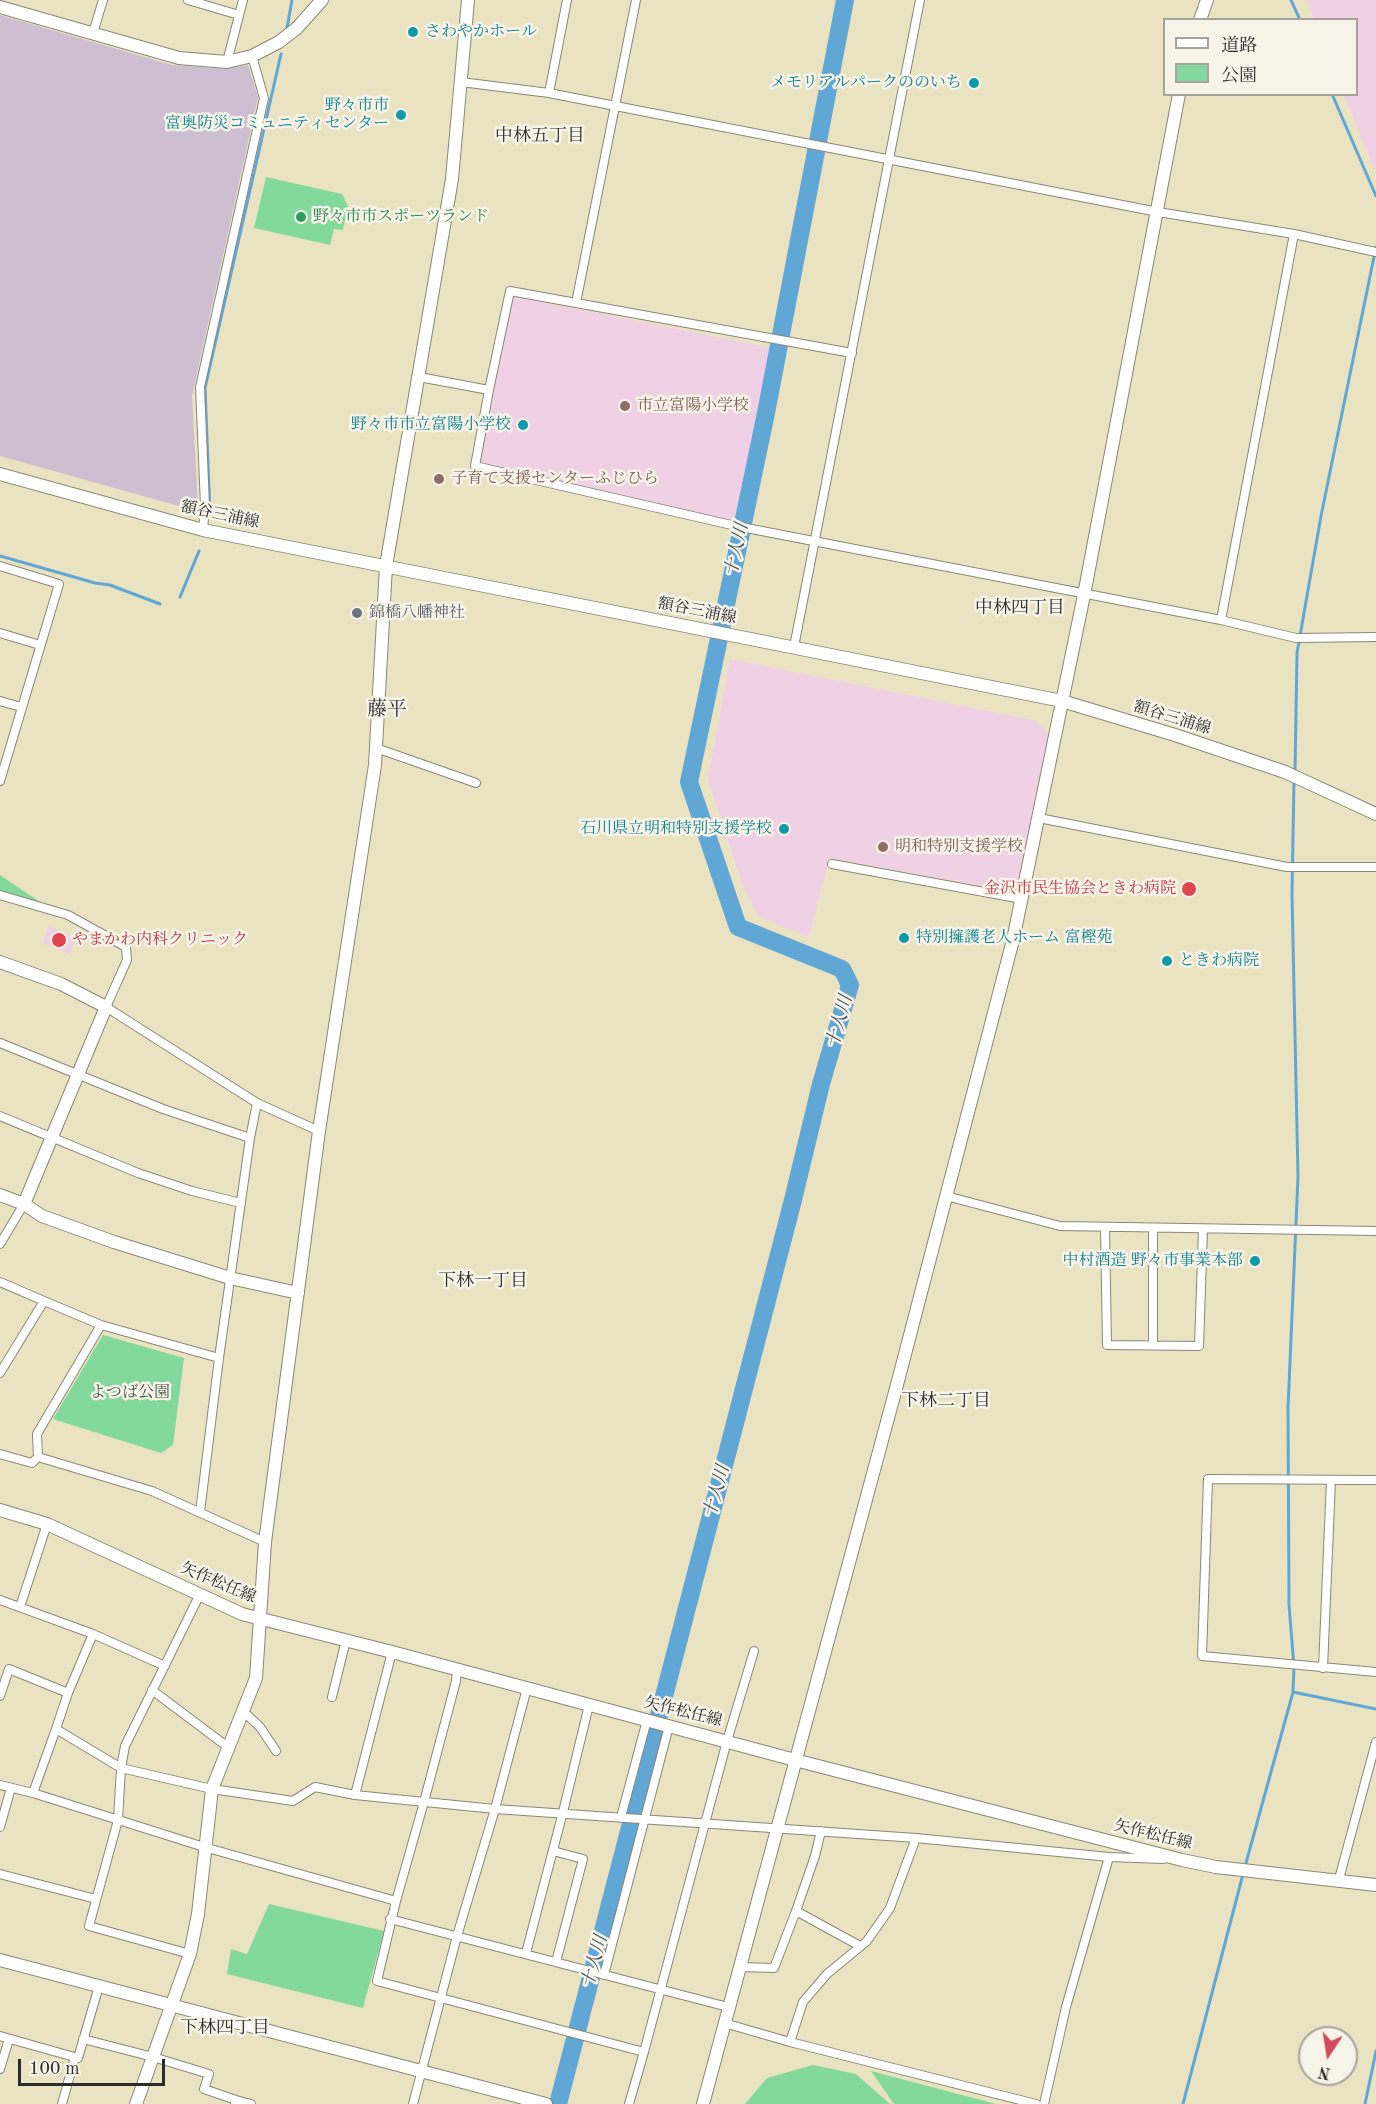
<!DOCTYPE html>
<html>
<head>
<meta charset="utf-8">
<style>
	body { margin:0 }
	#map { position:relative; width:1376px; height:2104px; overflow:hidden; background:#eae3c2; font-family:"Old Standard TT","Noto Serif JP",serif }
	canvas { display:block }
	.legend { position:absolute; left:1163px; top:18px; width:195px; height:78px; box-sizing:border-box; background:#f7f3e8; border:2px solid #a5a39c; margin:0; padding:8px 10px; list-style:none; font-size:18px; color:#2b2b2b }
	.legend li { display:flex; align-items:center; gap:12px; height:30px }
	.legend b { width:30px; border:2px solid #a5a39c }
	.north { position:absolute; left:1298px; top:2026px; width:60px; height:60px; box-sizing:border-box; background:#f7f3e8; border:2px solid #a5a39c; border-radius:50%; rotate:192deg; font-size:16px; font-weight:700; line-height:24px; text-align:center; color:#2b2b2b }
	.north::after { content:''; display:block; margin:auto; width:21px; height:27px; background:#d1495b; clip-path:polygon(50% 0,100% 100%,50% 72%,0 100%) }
	.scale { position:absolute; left:18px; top:2059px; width:147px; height:27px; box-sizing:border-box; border:3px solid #2b2b2b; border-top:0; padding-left:8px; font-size:18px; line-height:21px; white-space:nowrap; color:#2b2b2b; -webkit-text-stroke:4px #f7f3e8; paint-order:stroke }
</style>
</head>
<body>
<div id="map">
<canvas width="1376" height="2104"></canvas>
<ul class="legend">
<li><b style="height:8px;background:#fff"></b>道路</li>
<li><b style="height:16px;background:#83d99c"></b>公園</li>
</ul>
<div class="north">N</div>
<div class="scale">100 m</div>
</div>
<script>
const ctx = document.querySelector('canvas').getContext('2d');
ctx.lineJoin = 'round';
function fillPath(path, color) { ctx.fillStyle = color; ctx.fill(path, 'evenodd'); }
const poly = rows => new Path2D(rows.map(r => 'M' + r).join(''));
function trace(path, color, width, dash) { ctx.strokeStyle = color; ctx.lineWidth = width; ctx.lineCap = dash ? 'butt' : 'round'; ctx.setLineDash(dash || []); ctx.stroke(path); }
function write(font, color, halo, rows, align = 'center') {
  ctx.font = font + ' "Old Standard TT","Noto Serif JP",serif'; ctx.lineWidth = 5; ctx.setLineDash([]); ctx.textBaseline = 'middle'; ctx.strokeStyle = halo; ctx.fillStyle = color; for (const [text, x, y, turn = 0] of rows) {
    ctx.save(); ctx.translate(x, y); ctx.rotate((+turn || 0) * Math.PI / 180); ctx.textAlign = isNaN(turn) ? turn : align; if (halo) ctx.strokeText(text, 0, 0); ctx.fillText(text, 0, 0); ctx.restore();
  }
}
const built = poly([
	[1307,0,1376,0,1376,173,1344,95,1356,94,1356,20,1314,19],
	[513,296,771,348,734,521,479,463],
	[730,659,1037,721,1049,736,1016,892,829,858,809,937,760,917,752,905,739,875,708,779],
	[49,926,76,938,70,954,42,943]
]);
const industrial = poly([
	[0,15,172,65,228,69,248,65,258,97,192,396,198,505,193,510,0,456]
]);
const green = poly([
	[266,177,342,194,348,206,343,230,334,229,330,245,254,228],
	[0,875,43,904,0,892],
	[103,1335,184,1358,173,1445,161,1453,53,1419],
	[269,1904,384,1931,363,2008,227,1974,231,1949,247,1954],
	[813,2065,856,2074,890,2104,745,2104,767,2078],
	[871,2071,996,2104,894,2104]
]);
const stream = poly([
	[1291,0,1300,20],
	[287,28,292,0],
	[1332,94,1376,196],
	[210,514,205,388,281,54],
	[0,556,95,583,110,585,160,604],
	[180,597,199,551],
	[1295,773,1297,653,1321,516,1376,247],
	[1293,1692,1376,1709],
	[1246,1863,1293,1692,1294,1667,1289,1605,1288,1408,1298,1177,1292,894,1294,780],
	[1183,2104,1242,1878],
	[1365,2104,1376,2051]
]);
const river = poly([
	[558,2104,792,1204,821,1084,850,985,842,969,738,927,689,782,766,413,845,0]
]);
const street = poly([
	[188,0,239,15],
	[93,33,103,0],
	[227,62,243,0],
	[461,82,549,93,1158,212,1294,234,1376,252],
	[549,93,567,0],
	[576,303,636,0],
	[852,353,510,291,489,390,475,466,736,526,1221,620,1296,638,1376,637],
	[419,377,489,390],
	[203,530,205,506,200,387,264,98,252,56],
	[0,566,59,584,0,781],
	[1221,620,1294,234],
	[0,633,40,645],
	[794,647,920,0],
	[0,701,21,707],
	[376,748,476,783],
	[1039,818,1287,867,1376,867],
	[832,864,1022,899],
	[0,895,68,915,126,947,127,960,106,1007,257,1103,250,1138,219,1358,101,1325,44,1301,0,1373],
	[0,1043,163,1109,250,1138],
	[257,1103,319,1131],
	[0,1116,138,1173,192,1191,241,1203],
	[946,1196,1060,1226,1376,1231],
	[1105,1228,1107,1345,1199,1346,1203,1229],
	[0,1244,24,1204],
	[0,1282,44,1301],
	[1153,1345,1153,1229],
	[0,1454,32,1463,38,1457,152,1491,265,1542],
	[38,1457,37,1434,101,1325],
	[1376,1480,1208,1479,1202,1656,1376,1672],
	[200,1512,219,1358],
	[0,1600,93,1634,68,1693,56,1729,121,1768,212,1789,293,1801,315,1787,355,1795,495,1809,916,1838,1109,1857],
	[20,1607,47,1524],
	[93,1634,165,1666],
	[1323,1668,1331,1480],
	[152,1690,229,1748],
	[0,1696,9,1669,68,1693],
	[332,1697,346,1640],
	[244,1712,260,1727,276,1751],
	[0,1785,33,1793,204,1847,396,1901,377,1981,644,2052,629,2104],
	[33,1793,56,1729],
	[355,1795,392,1652],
	[621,1817,647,1720],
	[0,1827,11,1788],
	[553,1851,583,1859,556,1962],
	[0,1874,96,1899],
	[1339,1879,1376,1742],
	[396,1901,424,1802,456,1681,457,1670],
	[796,1911,815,1856,821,1831],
	[390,1919,728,2007],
	[526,1953,563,1812,589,1705],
	[190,1954,89,1926,118,1820,121,1768,125,1746,200,1594],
	[740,1967,774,1968,796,1911,860,1946],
	[604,1975,669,1726],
	[724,2023,790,2042,1036,2104],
	[0,2036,78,2058,99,1986],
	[83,2039,153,2057,209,2074,204,2089,236,2100],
	[790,2042,803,2002,827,1974,867,1941,890,1908,916,1838],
	[644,2052,727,1741,754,1651],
	[0,2069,9,2039],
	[62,2104,75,2057],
	[235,2104,236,2100,251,2104],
	[413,2104,457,1936,495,1809,527,1688],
	[1044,2104,1066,2007,1109,1857,1163,1859]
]);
const secondary = poly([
	[0,7,179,58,227,62,252,56,279,42,297,28,322,0],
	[1200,20,1207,0],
	[0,474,203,530,1062,701,1175,735,1285,772,1376,814],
	[0,962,61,984,106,1007,24,1204],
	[0,1195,24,1204,42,1216,114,1242,230,1278,298,1293],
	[0,1510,47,1524,242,1614,392,1652,795,1760,1182,1860,1216,1867,1376,1885],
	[0,1960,546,2104],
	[136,2104,190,1954,198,1914,212,1789,256,1678,265,1542,319,1131,375,765,386,566,452,179,468,0],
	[703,2104,898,1381,1013,940,1084,595,1179,94]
]);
const markers = [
	[413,32,6,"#0f9aa8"],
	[974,83,6,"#0f9aa8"],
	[401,115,6,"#0f9aa8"],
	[301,217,6,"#2e9e5b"],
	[625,406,6,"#8d6e63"],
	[523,425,6,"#0f9aa8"],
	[439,479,6,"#8d6e63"],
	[357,613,6,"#6b7280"],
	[784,829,6,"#0f9aa8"],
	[883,847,6,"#8d6e63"],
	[1189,889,8,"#e0444e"],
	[904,938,6,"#0f9aa8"],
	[59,940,8,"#e0444e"],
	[1167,961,6,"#0f9aa8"],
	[1255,1261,6,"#0f9aa8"]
];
const cultureNames = [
	["さわやかホール",425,32,"left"],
	["メモリアルパークののいち",962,83],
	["野々市市",389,106],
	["富奥防災コミュニティセンター",389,124],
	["野々市市立富陽小学校",511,425],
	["石川県立明和特別支援学校",772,829],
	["特別擁護老人ホーム 富樫苑",916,938,"left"],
	["ときわ病院",1179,961,"left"],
	["中村酒造 野々市事業本部",1243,1261]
];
const leisureNames = [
	["野々市市スポーツランド",313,217]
];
const educationNames = [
	["市立富陽小学校",637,406],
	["子育て支援センターふじひら",451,479],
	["明和特別支援学校",895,847]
];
const streetNames = [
	["額谷三浦線",220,515,12],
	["額谷三浦線",697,611,11],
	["額谷三浦線",1172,718,17],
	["矢作松任線",218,1583,23],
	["矢作松任線",683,1712,14],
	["矢作松任線",1153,1835,14]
];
const worshipNames = [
	["錦橋八幡神社",369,613]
];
const healthNames = [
	["金沢市民生協会ときわ病院",1176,889],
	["やまかわ内科クリニック",72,940,"left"]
];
const parkNames = [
	["よつば公園",130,1393]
];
const neighbourhoodNames = [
	["中林五丁目",540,136],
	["中林四丁目",1020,608],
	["下林一丁目",483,1281],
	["下林二丁目",946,1401],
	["下林四丁目",225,2028]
];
const waterNames = [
	["十人川",737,550,-78],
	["十人川",840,1022,-75],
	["十人川",717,1492,-75],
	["十人川",595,1962,-75]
];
const quarterNames = [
	["藤平",387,710]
];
fillPath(built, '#f0d0e5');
fillPath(industrial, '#cebed2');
fillPath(green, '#83d99c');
trace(stream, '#60a7d6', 3);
trace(river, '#60a7d6', 18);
trace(street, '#8a8776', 10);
trace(secondary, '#8a8776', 14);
trace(street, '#fff', 8);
trace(secondary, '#fff', 12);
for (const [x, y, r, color] of markers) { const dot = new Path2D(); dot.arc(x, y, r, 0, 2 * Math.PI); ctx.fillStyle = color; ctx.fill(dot); trace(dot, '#f7f3e8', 2); }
write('16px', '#0d838f', '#f7f3e8', cultureNames, 'right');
write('16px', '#27864d', '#f7f3e8', leisureNames, 'left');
write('16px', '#785e54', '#f7f3e8', educationNames, 'left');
write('16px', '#2b2b2b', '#f7f3e8', streetNames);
write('16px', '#5b616d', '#f7f3e8', worshipNames, 'left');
write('16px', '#be3a42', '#f7f3e8', healthNames, 'right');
write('16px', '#415647', '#f7f3e8', parkNames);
write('18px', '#2b2b2b', '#f7f3e8', neighbourhoodNames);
write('italic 18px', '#3e5667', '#f7f3e8', waterNames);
write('20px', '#2b2b2b', '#f7f3e8', quarterNames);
</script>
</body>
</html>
